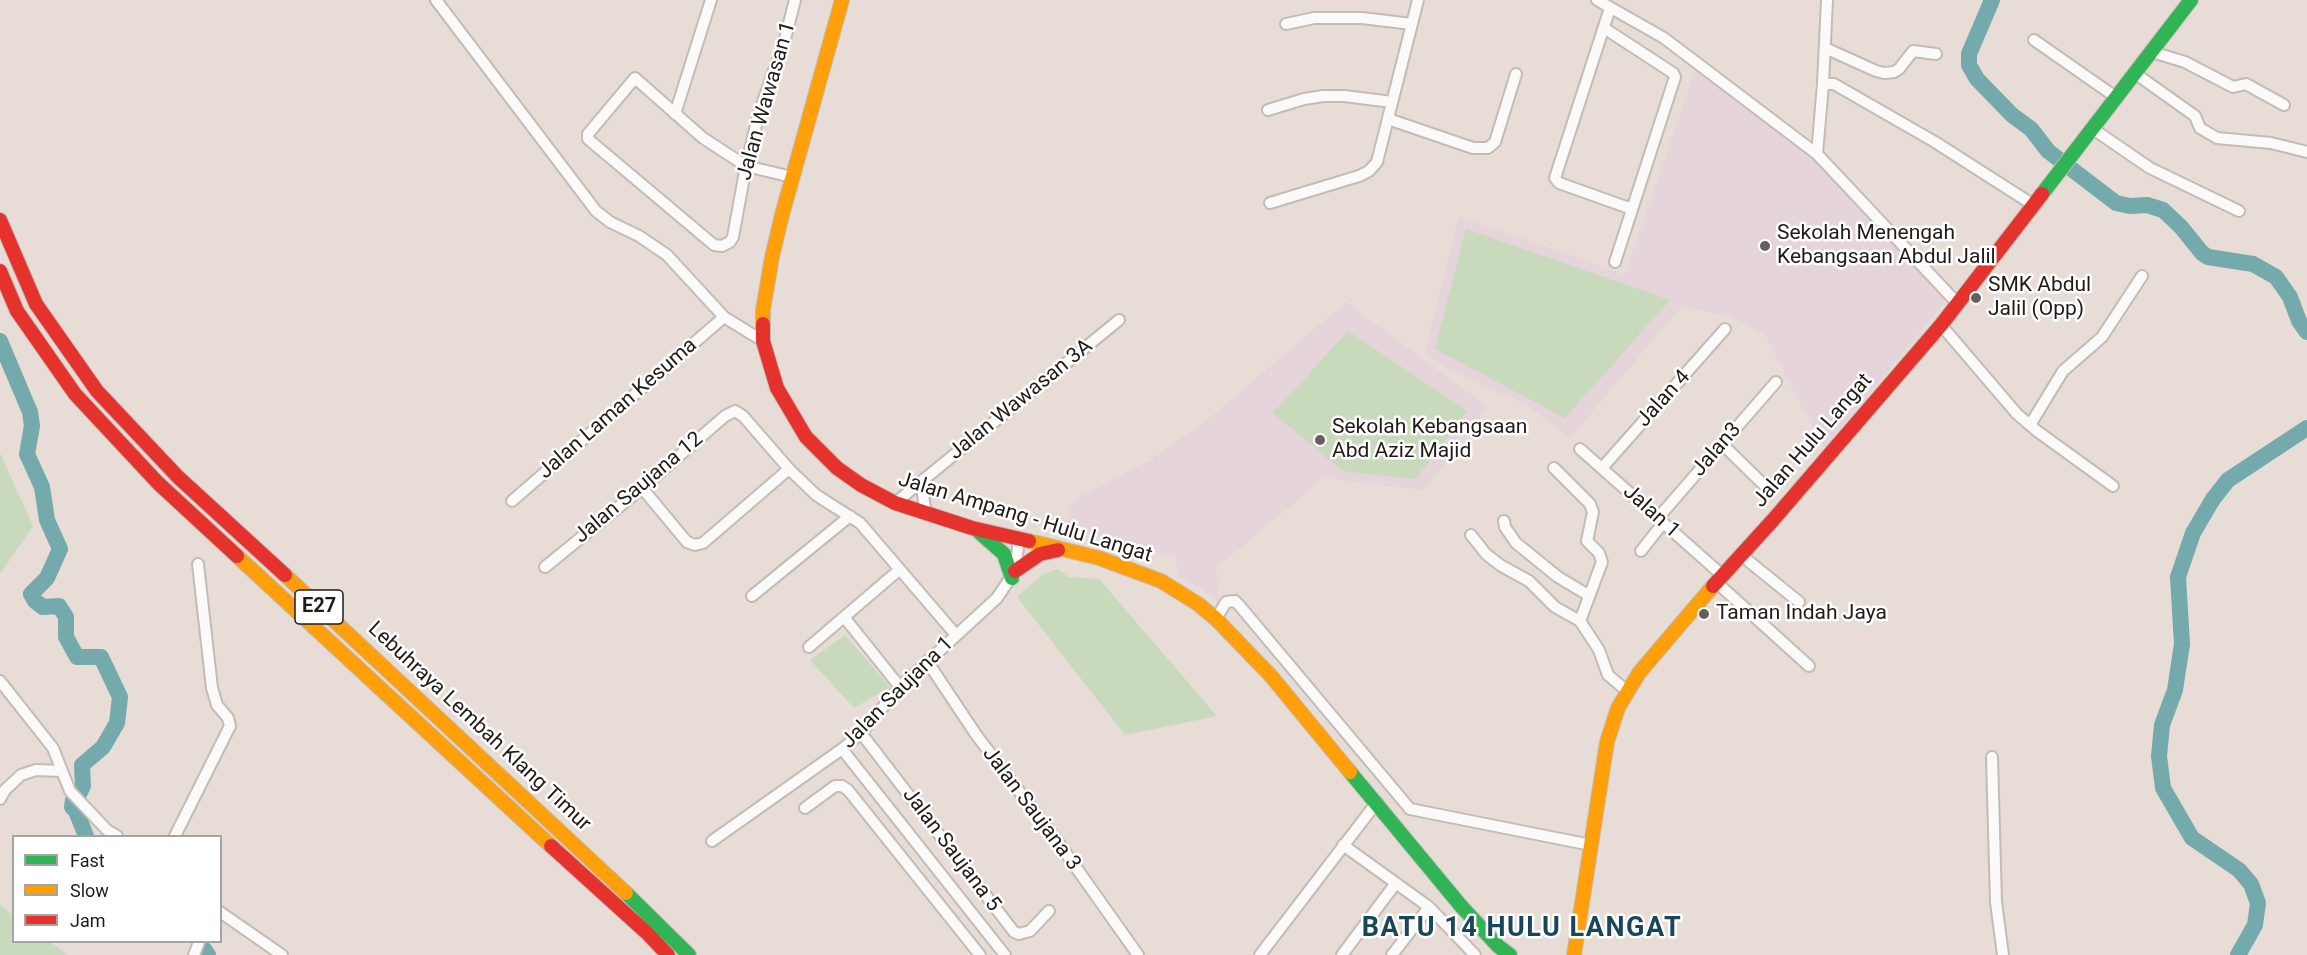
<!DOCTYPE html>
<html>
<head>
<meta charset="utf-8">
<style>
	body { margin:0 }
	#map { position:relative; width:2307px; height:955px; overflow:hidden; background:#e7dcd6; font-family:Roboto,sans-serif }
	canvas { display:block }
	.legend { position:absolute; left:12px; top:835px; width:210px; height:108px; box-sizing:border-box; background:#fff; border:2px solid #a6a4a2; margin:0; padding:8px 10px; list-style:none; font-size:18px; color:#211b17 }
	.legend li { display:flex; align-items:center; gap:12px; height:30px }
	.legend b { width:30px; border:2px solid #a6a4a2 }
</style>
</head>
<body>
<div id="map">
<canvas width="2307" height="955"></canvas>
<ul class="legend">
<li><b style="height:8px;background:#30b455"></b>Fast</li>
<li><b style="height:8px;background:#ff9f0a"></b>Slow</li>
<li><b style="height:8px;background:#e5322d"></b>Jam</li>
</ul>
</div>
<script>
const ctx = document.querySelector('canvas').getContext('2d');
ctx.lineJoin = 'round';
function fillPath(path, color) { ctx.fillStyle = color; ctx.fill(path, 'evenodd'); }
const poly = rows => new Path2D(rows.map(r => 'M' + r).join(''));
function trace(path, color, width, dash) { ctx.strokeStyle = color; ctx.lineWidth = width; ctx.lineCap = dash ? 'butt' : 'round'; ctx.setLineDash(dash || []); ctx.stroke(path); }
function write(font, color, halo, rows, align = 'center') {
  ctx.font = font + ' Roboto,sans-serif'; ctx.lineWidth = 5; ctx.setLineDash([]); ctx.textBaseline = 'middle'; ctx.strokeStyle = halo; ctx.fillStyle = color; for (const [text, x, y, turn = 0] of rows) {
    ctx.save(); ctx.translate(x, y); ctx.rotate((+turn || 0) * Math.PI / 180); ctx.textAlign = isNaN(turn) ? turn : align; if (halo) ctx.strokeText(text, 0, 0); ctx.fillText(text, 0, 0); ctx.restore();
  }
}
const education = poly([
	[1695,70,1813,159,1946,300,1824,449,1765,335,1730,316,1681,307,1570,438,1527,405,1451,371,1424,353,1459,216,1625,275],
	[1346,302,1488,407,1424,490,1324,478,1216,568,1218,599,1178,575,1176,558,1063,525,1075,500,1150,460,1206,421]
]);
const green = poly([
	[1466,229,1670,300,1565,418,1435,349],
	[1348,331,1467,411,1416,479,1343,471,1273,413],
	[0,453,33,526,0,574],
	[1058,569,1068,577,1099,579,1217,716,1125,735,1017,597,1043,574],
	[845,635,890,687,854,708,810,660],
	[0,905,13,915,14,942,50,942,68,955,0,955]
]);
const river = poly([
	[1992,0,1969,54,1969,65,1977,79,2012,115,2031,129,2048,151,2116,203,2130,206,2147,205,2163,210,2181,227,2202,253,2208,257,2253,264,2276,277,2290,297,2299,321,2307,332],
	[0,341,30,412,32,426,27,454,42,487,47,520,60,549,47,578,31,594,35,601,43,607,59,606,66,617,66,637,77,657,101,657,120,697,117,723,103,747,82,765,83,786,79,794],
	[73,800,72,807,76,811,86,836],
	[204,949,208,955],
	[2238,955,2255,925,2258,903,2251,884,2239,870,2192,838,2163,788,2159,756,2162,725,2175,690,2182,644,2178,577,2193,533,2213,499,2228,480,2307,428]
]);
const street = poly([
	[436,0,596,211,610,222,639,236,667,255,724,317,763,341],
	[1597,0,1664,38,1817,154],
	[1827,0,1823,84,1817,154,1958,304],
	[1610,8,1555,178,1559,183,1632,209],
	[1286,24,1314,18,1362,18,1412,24],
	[1604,28,1673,73,1675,77,1615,262],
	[2034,40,2117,98],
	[1825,48,1876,71,1884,73,1894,72,1899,69,1913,51,1936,54],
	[2152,52,2185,62,2233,87,2246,84,2284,105],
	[2136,74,2195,116,2200,128,2217,138,2271,143,2307,152],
	[1823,84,1834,84,1935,142,2035,206],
	[1268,110,1304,99,1323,96,1344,96,1392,102],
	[675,114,711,0],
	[1388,119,1473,148,1488,148,1495,142,1516,74],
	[2093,129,2150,168,2239,211],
	[792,177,746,166,703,138,635,78,588,134,588,139,714,245,722,246,730,242,733,237,746,166,759,113,785,39,795,0],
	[1270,203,1359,176,1369,171,1377,162,1418,0],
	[1941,325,2017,414,2037,431,2113,486],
	[2030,425,2063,371,2102,337,2142,276],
	[1722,444,1765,486],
	[1580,449,1722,575],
	[1554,468,1590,504,1593,512,1587,541,1599,553,1602,562,1580,621],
	[1602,468,1725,329],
	[923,480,923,495,926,514],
	[642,488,687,542,695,545,703,543,789,469],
	[512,501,724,317],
	[895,503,1119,320],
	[1658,518,1776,382],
	[1504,521,1505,527,1516,543,1558,577,1588,595],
	[1471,535,1486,554,1500,565,1529,581,1555,607,1580,621,1599,650,1608,675,1628,692],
	[1641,551,1663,523],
	[1741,555,1799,602],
	[545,567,642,488,725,416,735,411,743,416,789,469,816,495,860,523,956,635],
	[1716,582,1809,666],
	[752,596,850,516],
	[844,617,900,687],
	[1216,619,1226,602,1235,601,1239,605,1410,809,1591,845],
	[809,647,899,570],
	[927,661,977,736,1058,842,1138,955],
	[0,681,53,748,70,791,107,830,117,836],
	[861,733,1014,932,1019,934,1030,931,1049,911],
	[842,749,1005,955],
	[1992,757,1996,902,2003,955],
	[0,799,5,790,21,775,36,770,62,771],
	[805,808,835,786,842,786,848,790,980,955],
	[175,836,230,726,228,718,217,705,212,688,198,564],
	[712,841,842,749,861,733,900,687,997,598,1015,571,1019,539],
	[1343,845,1429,907,1475,955],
	[220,912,282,955],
	[194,955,199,942],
	[1260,955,1377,802],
	[1342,955,1396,883],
	[1392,955,1429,907]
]);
const fast = poly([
	[2042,194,2191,0],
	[980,533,1004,554,1012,578],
	[1350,772,1461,906,1498,946,1510,955],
	[626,893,689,955]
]);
const slow = poly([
	[763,324,763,310,772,257,782,215,842,0],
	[1029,541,1099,558,1161,581,1198,604,1216,619,1271,676,1350,772],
	[237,556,551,846],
	[285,575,626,893],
	[1574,955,1607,742,1618,708,1639,673,1713,586]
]);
const jam = poly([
	[0,220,36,304,97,391,178,477,285,575],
	[0,271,17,311,75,394,158,483,237,556],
	[763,324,763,341,777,388,806,437,837,468,861,485,895,503,972,528,1029,541],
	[1015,571,1040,554,1058,550],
	[1713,586,1773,520,1941,325,2042,194],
	[551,846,647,933,668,955]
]);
const markers = [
	[1765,246,6,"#665f5a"],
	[1976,298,6,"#665f5a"],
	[1320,440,6,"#665f5a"],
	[1704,614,6,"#665f5a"]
];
const shields = [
	[319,607,48]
];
const shieldNames = [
	["E27",319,607]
];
const streetNames = [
	["Jalan Wawasan 1",767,101,-74],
	["Jalan 4",1664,399,-48],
	["Jalan Wawasan 3A",1021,400,-39],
	["Jalan Laman Kesuma",618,409,-41],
	["Jalan Hulu Langat",1813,441,-49],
	["Jalan3",1717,450,-49],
	["Jalan Saujana 12",639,488,-40],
	["Jalan 1",1651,512,42],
	["Jalan Ampang - Hulu Langat",1025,518,17],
	["Jalan Saujana 1",898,693,-45],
	["Lebuhraya Lembah Klang Timur",479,727,43],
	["Jalan Saujana 3",1031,809,53],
	["Jalan Saujana 5",951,850,53]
];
const poiNames = [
	["Sekolah Menengah",1777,234],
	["Kebangsaan Abdul Jalil",1777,258],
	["SMK Abdul",1988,286],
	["Jalil (Opp)",1988,310],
	["Sekolah Kebangsaan",1332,428],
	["Abd Aziz Majid",1332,452],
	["Taman Indah Jaya",1716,614]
];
const districtNames = [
	["BATU 14 HULU LANGAT",1522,929]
];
fillPath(education, '#e5d4d9');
fillPath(green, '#c8d9bc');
trace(river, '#74aaab', 16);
trace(street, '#c3bbb6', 14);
trace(fast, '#c3bbb6', 16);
trace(slow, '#c3bbb6', 16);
trace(jam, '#c3bbb6', 16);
trace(street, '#fbfaf9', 10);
trace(fast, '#30b455', 14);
trace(slow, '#ff9f0a', 14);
trace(jam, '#e5322d', 14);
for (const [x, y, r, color] of markers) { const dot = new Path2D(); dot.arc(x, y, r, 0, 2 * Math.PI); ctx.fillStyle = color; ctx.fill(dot); trace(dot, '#fff', 2); }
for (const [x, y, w] of shields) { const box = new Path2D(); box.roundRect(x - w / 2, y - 17, w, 34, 4.5); ctx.fillStyle = '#fff'; ctx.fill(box); trace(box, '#211b17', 1.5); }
write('bold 20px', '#211b17', null, shieldNames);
write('21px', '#211b17', '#fff', streetNames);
write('21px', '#211b17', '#fff', poiNames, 'left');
ctx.letterSpacing = '1.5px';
write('bold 27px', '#1a465b', '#fff', districtNames);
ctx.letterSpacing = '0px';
</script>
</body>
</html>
